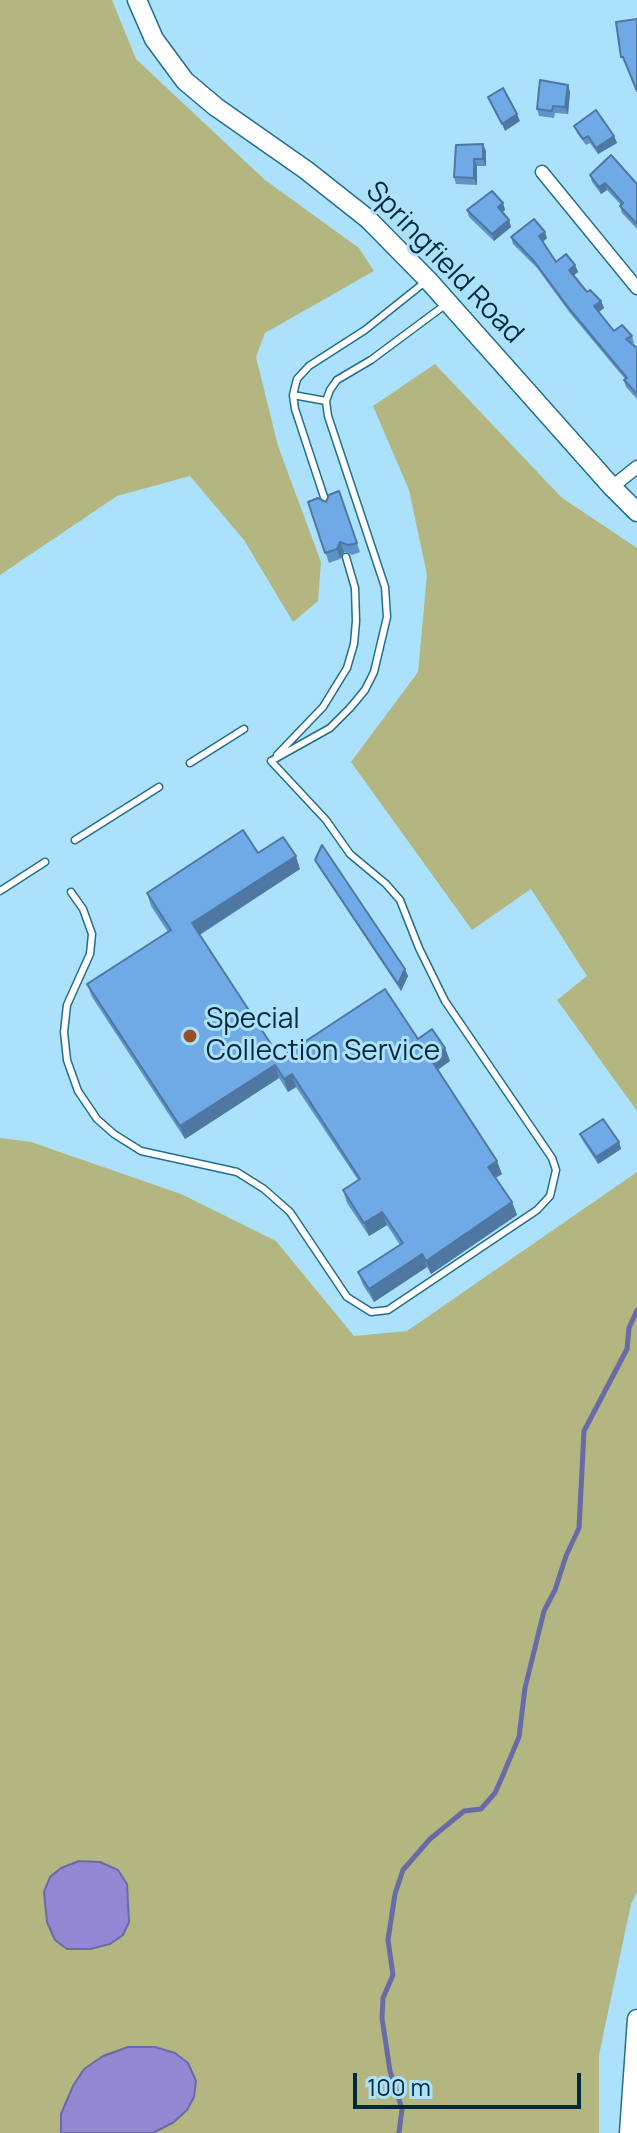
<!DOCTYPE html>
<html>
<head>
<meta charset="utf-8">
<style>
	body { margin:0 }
	#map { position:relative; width:637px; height:2133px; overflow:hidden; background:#ace1fb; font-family:Manrope,sans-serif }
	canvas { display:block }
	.scale { position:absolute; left:353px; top:2073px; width:228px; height:36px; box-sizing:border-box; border:4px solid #002a3b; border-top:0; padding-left:10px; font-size:24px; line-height:28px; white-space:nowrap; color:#002a3b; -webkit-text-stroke:6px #ace1fb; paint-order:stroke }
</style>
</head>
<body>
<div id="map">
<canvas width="637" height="2133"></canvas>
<div class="scale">100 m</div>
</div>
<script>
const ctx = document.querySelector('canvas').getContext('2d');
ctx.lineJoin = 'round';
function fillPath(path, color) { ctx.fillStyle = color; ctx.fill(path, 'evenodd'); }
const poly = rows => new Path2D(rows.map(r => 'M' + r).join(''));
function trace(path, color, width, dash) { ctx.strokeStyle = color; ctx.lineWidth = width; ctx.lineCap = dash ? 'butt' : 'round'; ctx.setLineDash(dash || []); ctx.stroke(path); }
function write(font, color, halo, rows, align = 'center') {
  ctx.font = font + ' Manrope,sans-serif'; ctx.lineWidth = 6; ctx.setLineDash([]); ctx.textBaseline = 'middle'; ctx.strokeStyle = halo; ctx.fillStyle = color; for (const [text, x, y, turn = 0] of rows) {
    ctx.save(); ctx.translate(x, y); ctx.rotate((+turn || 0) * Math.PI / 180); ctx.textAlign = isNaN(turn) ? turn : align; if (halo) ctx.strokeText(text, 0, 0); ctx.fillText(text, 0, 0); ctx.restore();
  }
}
const green = poly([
	[0,0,112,0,136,59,265,180,359,248,374,271,265,333,256,357,278,446,321,562,318,601,293,622,244,540,190,476,117,496,0,575],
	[435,364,561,497,637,548,637,1111,557,1000,587,976,531,889,472,930,351,762,418,672,427,575,409,490,373,406],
	[0,1138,31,1142,181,1194,276,1241,354,1336,407,1331,637,1172,637,1892,631,1904,599,2055,599,2133,153,2133,174,2122,175,2053,155,2047,128,2047,61,2114,61,2133,0,2133]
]);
const water = poly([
	[79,1861,100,1862,118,1870,127,1884,129,1922,123,1935,110,1944,90,1949,67,1949,55,1940,47,1922,44,1892,50,1877,61,1868,79,1861],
	[128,2047,155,2047,175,2053,188,2063,196,2081,194,2097,187,2110,174,2122,153,2133,61,2133,61,2114,73,2086,84,2069,103,2056,128,2047]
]);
const stream = poly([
	[399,2133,402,2109,390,2071,382,2018,383,1998,393,1975,388,1940,395,1894,403,1870,430,1839,464,1811,481,1809,495,1793,503,1775,519,1737,525,1688,544,1611,555,1590,566,1556,579,1528,584,1431,627,1349,629,1328,637,1310]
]);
const lane = poly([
	[293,395,326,401],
	[327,506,295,409,293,395,297,379,309,366,365,330,425,282],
	[277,755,323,707,347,668,354,644,356,621,355,588,346,557],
	[271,761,330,728,350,708,365,690,374,672,387,617,385,587,328,416,326,401,330,390,337,380,371,360,445,305],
	[190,763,244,729],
	[75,840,159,787],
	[0,891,45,862],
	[71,892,83,909,92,934,90,954,67,1005,64,1032,67,1060,78,1091,97,1119,114,1134,141,1151,237,1172,264,1189,290,1212,347,1297,371,1312,388,1310,537,1210,550,1196,556,1170,552,1158,445,1001,419,948,400,900,386,884,350,854,326,820,271,761]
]);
const street = poly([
	[542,172,637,288],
	[612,487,637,467]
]);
const secondary = poly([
	[137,0,154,39,185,81,216,107,306,170,368,219,428,280,612,487,637,512],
	[629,2133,637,2019]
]);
const wall = poly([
	[570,92,568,114,555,113,554,118,539,116,537,109],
	[574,126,614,136,617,143,598,154,590,143,586,145,577,133],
	[456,145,486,151,486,166,477,166,477,185,456,184,454,177],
	[590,175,637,184,637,229,622,213,620,206,621,205,607,190,601,194,592,182],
	[503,203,505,210,502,212,509,220,511,227,494,241,469,217,467,210],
	[511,237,547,238,543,242,556,262,575,265,578,272,574,275,587,292,601,301,604,308,599,312,614,331,632,336,634,343,632,344,637,348,637,399,626,387,624,380,625,379,570,313,537,268,513,244],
	[339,491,360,552,352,555,344,552,340,559,329,563,308,502,326,502],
	[258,853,300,869,200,935,280,1058,418,1039,445,1048,450,1061,438,1070,502,1174,495,1178,512,1202,517,1215,431,1274,427,1267,374,1302,363,1285,358,1272,400,1245,387,1225,369,1236,347,1203,343,1190,358,1180,296,1087,288,1092,279,1078,185,1139,92,997,87,984,168,932,151,906,147,893],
	[315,860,408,976,401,991,318,866],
	[580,1134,619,1142,621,1149,598,1164,583,1141]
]);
const shadedWall = poly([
	[568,85,570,92,568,114,565,107],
	[517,114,520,121,505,131,502,124],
	[614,136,617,143,598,154,596,148],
	[483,144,486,151,486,166,483,159],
	[474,159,477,166,477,185,474,178],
	[605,183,607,190,601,194,599,187],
	[503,203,505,210,500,214,498,207],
	[509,220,511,227,494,241,492,234],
	[545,232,547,238,541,243,539,236],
	[575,265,578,272,572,277,569,270],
	[601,301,604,308,597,313,594,306],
	[340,542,344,552,340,559,337,549],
	[296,856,300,869,197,936,192,923],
	[405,969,408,976,401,991,398,984],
	[445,1048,450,1061,435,1071,430,1058],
	[275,1065,279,1078,185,1139,180,1126],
	[292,1074,296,1087,288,1092,284,1079],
	[619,1142,621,1149,598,1164,596,1157],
	[497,1161,502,1174,492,1180,488,1167],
	[512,1202,517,1215,431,1274,426,1261],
	[382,1212,387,1225,369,1236,364,1223],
	[422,1254,427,1267,374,1302,369,1289]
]);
const building = poly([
	[637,19,637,91,623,57,621,57,616,22,637,19],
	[540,80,568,85,565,107,553,106,552,111,537,109,540,80],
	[503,88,517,114,502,124,488,97,503,88],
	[596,110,614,136,596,148,588,136,583,139,574,126,596,110],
	[483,144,483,159,474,159,474,178,454,177,456,145,483,144],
	[611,155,637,184,637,224,620,206,623,203,605,183,599,187,590,175,611,155],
	[492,191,503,203,498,207,509,220,492,234,467,210,492,191],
	[534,219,545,232,539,236,556,262,566,254,575,265,569,270,587,292,590,290,601,301,594,306,614,331,622,325,632,336,626,339,637,348,637,394,624,380,627,378,567,306,534,261,511,237,534,219],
	[339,491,357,543,348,545,340,542,337,549,325,553,308,502,318,498,326,502,329,495,339,491],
	[243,830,258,853,283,837,296,856,192,923,280,1058,385,989,418,1039,432,1029,445,1048,430,1058,497,1161,488,1167,512,1202,426,1261,422,1254,369,1289,358,1272,403,1243,382,1212,364,1223,343,1190,360,1179,292,1074,284,1079,275,1065,180,1126,87,984,171,930,147,893,243,830],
	[322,845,405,969,398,984,315,860,322,845],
	[603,1119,619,1142,596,1157,580,1134,603,1119]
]);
const markers = [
	[190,1036,8,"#955025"]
];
const streetNames = [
	["Springfield Road",444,263,46]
];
const poiNames = [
	["Special",206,1020],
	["Collection Service",206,1052]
];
fillPath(green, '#b4b681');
fillPath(water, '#9387d4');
trace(water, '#676ba6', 2);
trace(stream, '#676ba6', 5);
trace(lane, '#236e8d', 9);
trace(street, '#236e8d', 15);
trace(secondary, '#236e8d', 21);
trace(lane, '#fff', 6);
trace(street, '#fff', 12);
trace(secondary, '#fff', 18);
fillPath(wall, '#5f92c7');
fillPath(shadedWall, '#4e77a2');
fillPath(building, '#6faae7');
trace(building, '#4e77a2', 2);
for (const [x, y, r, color] of markers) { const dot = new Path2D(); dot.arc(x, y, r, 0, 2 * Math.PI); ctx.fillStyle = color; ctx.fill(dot); trace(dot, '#ace1fb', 3); }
write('28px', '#002a3b', '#ace1fb', streetNames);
write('28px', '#002a3b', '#ace1fb', poiNames, 'left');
</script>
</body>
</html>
